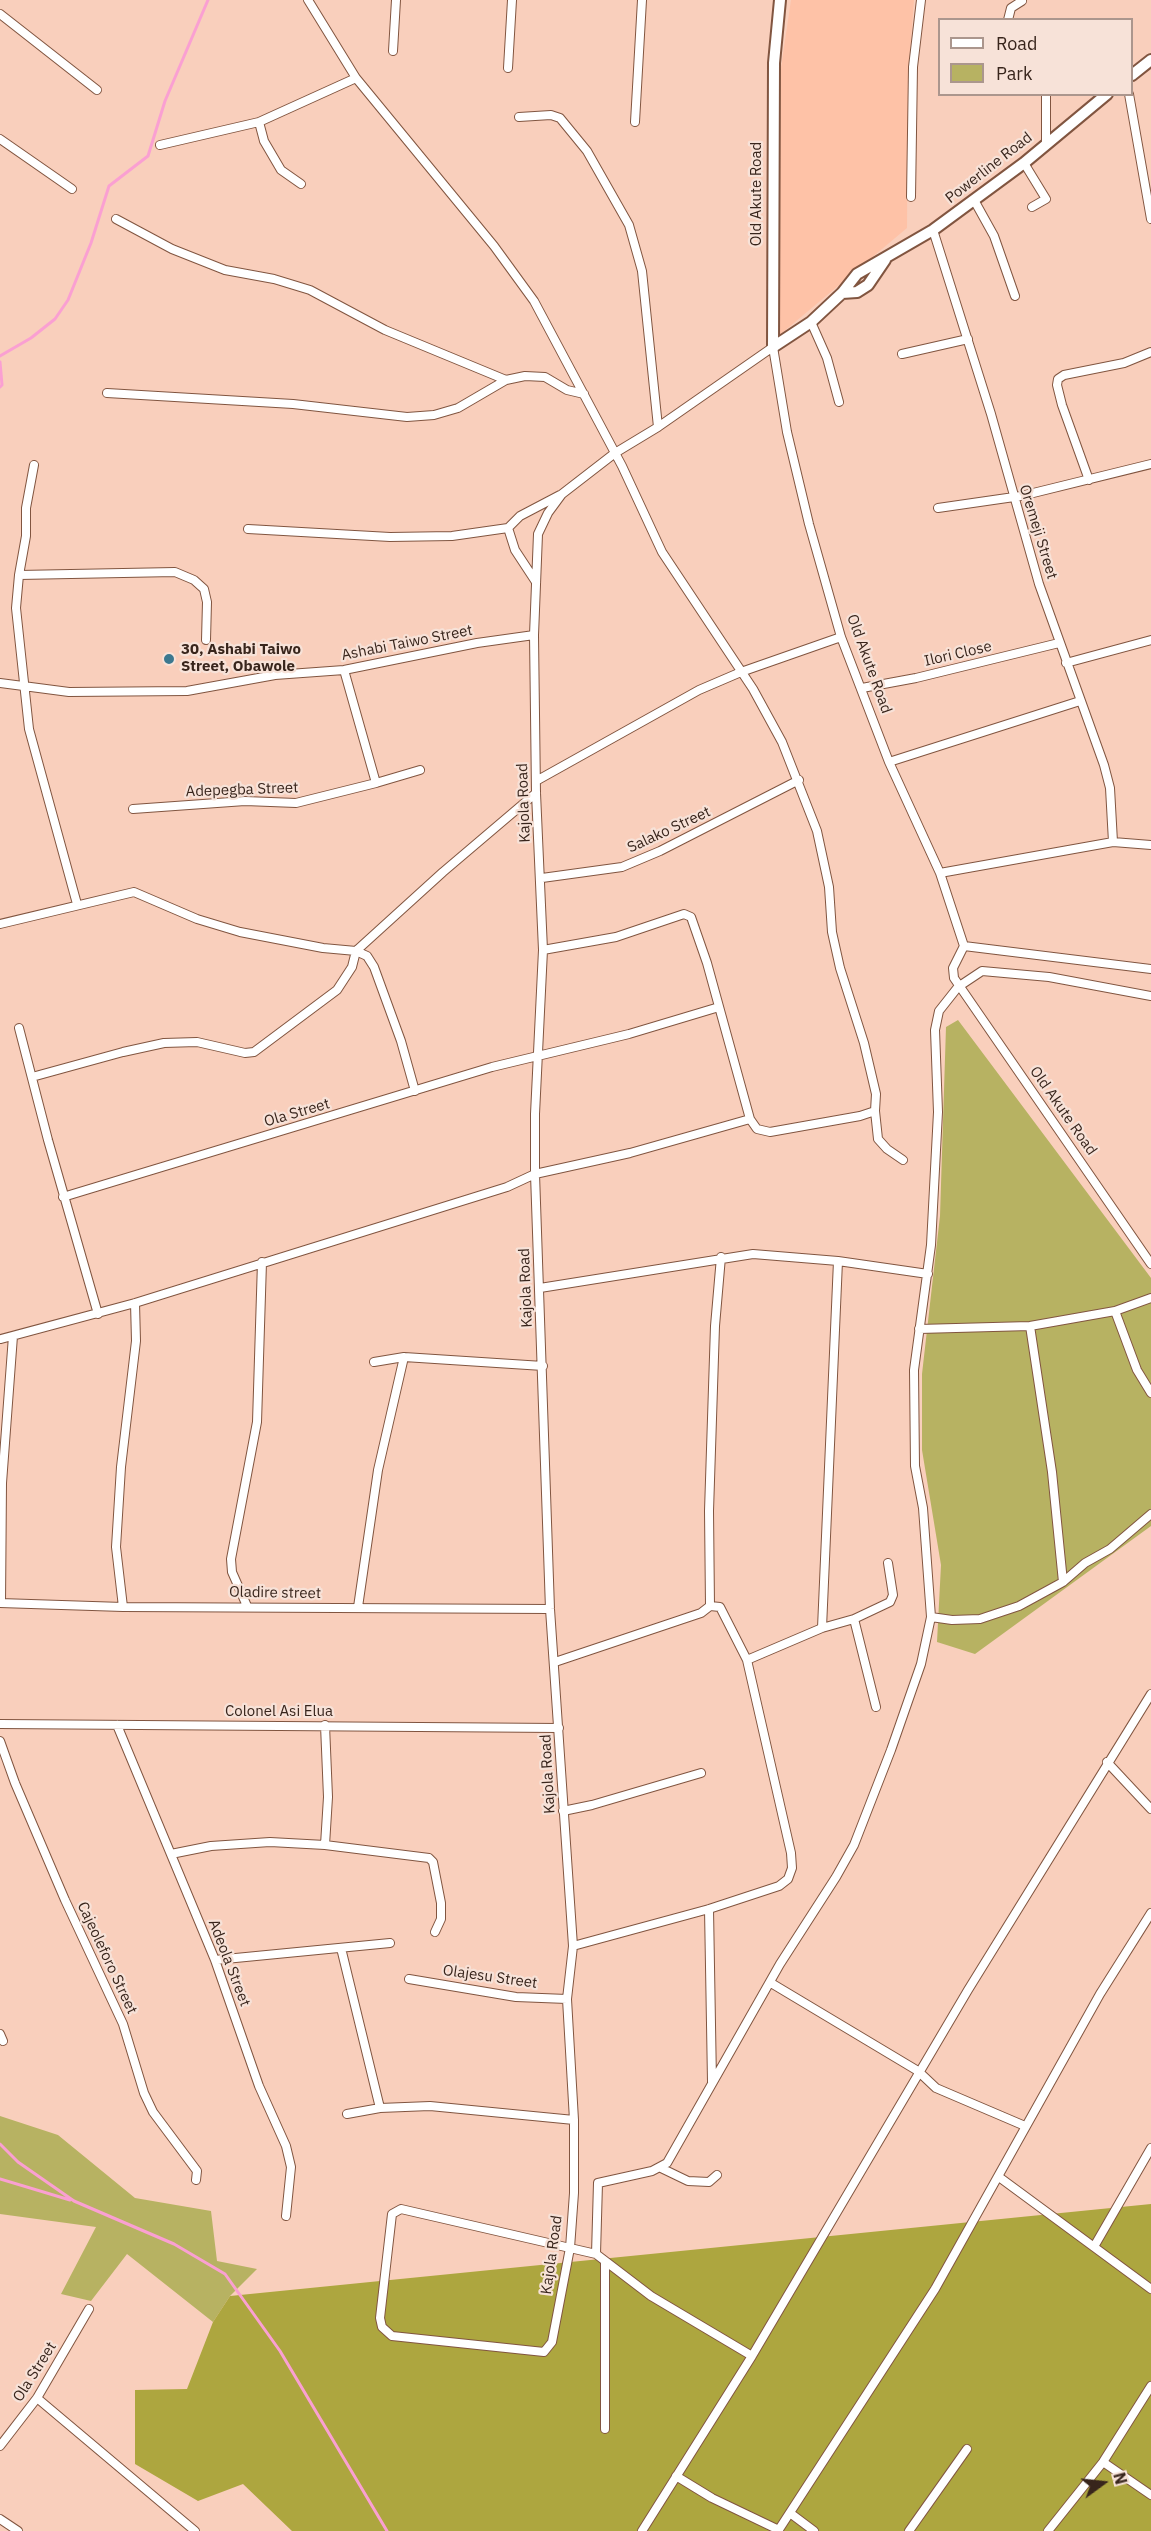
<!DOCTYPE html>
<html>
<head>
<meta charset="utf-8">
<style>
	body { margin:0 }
	#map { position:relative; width:1151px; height:2531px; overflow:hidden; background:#f9cfbc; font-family:"IBM Plex Sans",sans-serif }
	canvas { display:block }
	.legend { position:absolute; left:938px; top:18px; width:195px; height:78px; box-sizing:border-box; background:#f7e2d8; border:2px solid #ab968d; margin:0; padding:8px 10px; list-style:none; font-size:18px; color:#38251c }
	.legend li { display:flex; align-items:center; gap:12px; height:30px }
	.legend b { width:30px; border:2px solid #ab968d }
	.north { position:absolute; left:1073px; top:2453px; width:60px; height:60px; -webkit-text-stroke:4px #f7e2d8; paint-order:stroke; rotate:75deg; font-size:16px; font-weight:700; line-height:24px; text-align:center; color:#38251c }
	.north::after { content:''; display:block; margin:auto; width:21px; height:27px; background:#38251c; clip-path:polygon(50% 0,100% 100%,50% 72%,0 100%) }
</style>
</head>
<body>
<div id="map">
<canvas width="1151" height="2531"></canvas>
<ul class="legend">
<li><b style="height:8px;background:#fff"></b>Road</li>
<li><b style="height:16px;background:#b7b262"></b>Park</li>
</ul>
<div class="north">N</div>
</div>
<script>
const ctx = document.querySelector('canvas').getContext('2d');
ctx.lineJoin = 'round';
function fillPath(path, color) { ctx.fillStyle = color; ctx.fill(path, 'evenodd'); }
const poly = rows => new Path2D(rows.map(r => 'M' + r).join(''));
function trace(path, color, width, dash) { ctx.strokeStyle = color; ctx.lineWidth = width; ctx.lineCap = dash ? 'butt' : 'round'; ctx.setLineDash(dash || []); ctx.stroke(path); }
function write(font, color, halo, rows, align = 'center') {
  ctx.font = font + ' "IBM Plex Sans",sans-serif'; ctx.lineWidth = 4.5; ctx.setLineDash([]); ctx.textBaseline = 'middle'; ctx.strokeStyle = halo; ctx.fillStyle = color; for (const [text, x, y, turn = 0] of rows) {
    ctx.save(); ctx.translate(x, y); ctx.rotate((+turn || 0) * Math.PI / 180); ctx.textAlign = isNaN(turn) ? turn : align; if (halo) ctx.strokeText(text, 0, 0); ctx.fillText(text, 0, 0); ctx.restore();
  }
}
const built = poly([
	[791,0,914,0,908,79,907,228,776,338,779,81]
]);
const green = poly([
	[958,1020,1151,1278,1151,1526,975,1654,937,1642,941,1565,922,1450,922,1374,940,1216,946,1027],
	[0,2116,58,2135,135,2198,211,2211,217,2261,257,2269,230,2296,213,2322,127,2254,91,2301,61,2294,96,2227,0,2214]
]);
const forest = poly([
	[1151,2204,1151,2531,292,2531,243,2484,198,2501,135,2464,135,2390,187,2389,213,2322,230,2296]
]);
const stream = poly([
	[0,356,31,338,55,319,68,300,91,243,109,186,148,156,165,101,208,0],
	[0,362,2,385,0,387],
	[0,2144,18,2162,74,2201,174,2244,225,2274,280,2351,387,2531],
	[0,2179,70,2200]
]);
const street = poly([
	[0,14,97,90],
	[1008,20,1011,8,1022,1],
	[393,51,396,0],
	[508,68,512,0],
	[1046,94,1046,143],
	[1129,94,1151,219],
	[519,117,551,115,560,118,587,151,629,225,642,271,658,427],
	[259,122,264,141,281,170,301,184],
	[635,122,642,0],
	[0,139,72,189],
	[160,145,259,122,356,78],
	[1024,163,1046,199,1032,207],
	[911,197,913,67,921,0],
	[974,200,994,236,1015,296],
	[116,219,172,249,225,270,274,279,310,290,385,330,506,380],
	[933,230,991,414,1039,584,1104,765,1110,788,1113,842],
	[811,322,827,358,839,402],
	[902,354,968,339],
	[107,393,293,404,407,417,434,415,458,408,506,380,525,376,545,377,567,390,584,394],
	[1089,480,1062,405,1057,385,1058,379,1064,375,1124,363,1151,352],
	[938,508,1021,496,1151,464],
	[248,529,390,537,452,536,508,528],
	[19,575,26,536,26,508,34,465],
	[536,582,515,550,508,528,520,516,560,495],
	[1066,663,1151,640],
	[0,683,69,692,187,691,275,675,344,670,477,643,534,635],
	[862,688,916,678,1059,643],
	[889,762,1080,701],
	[536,781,699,690,741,672,841,637],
	[376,783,420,770],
	[133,809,245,801,296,803,376,783,344,670],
	[940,873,1113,842,1151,845],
	[542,878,622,867,660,851,799,780],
	[77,904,29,729,16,608,19,575,175,572,194,580,204,589,207,602,206,640],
	[0,924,134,892,197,919,240,932,323,948,356,951,443,872,536,793],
	[964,946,1151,969],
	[543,950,616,937,684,914,691,917,707,963,750,1119],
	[19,1028,48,1140,98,1314],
	[32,1077,123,1052,164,1043,197,1042,245,1053,254,1052,337,990,352,967,356,951,367,956,374,967,401,1041,415,1091],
	[875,1111,878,1139,887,1149,903,1160],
	[63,1197,492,1067,629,1034,719,1007],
	[540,1288,753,1254,838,1261,928,1274],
	[1115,1311,1151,1298],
	[1030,1326,1052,1472,1063,1582],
	[919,1329,1030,1326,1115,1311,1137,1370,1151,1393],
	[1,1339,135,1303,507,1187,535,1174,630,1153,750,1119,757,1129,770,1132,860,1116,875,1111,876,1094,864,1043,840,968,832,932,829,887,817,831,782,742,753,689,662,552,622,466,534,301,494,246,356,78,308,0],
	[374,1362,404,1357,543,1366],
	[0,1603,123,1607,550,1609],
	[1,1603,2,1483,13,1336],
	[247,1606,232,1572,231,1559,257,1422,262,1262],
	[710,1606,709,1511,715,1326,721,1257],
	[123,1607,116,1547,121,1467,136,1341,135,1303],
	[358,1607,378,1470,404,1357],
	[931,1617,952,1620,980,1619,1019,1606,1063,1582,1085,1563,1110,1549,1151,1514],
	[854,1619,890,1602,893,1595,888,1563],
	[822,1628,838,1261],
	[747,1660,822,1628,854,1619,876,1707],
	[555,1662,701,1613,710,1606,720,1607,747,1660,791,1853,792,1868,788,1879,779,1886,709,1909,573,1946],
	[0,1724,559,1728],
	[117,1725,215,1960,259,2086,286,2146,291,2167,286,2216],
	[0,1741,15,1783,65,1900,123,2024,144,2093,153,2112,197,2171,196,2180],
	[1107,1762,1151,1809],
	[563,1811,592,1805,701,1773],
	[325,1845,429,1858,433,1862,441,1903,441,1919,435,1932],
	[171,1854,211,1846,270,1842,325,1845,328,1797,325,1725],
	[709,1909,712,2082],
	[341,1948,380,2108],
	[215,1960,390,1943],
	[409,1979,516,1997,567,1999],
	[771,1983,918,2071,936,2088,1025,2126],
	[0,2034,3,2041],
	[347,2114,380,2108,430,2106,574,2120],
	[661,2168,688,2181,709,2182,717,2175],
	[999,2177,1151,2289],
	[1095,2245,1151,2148],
	[596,2254,598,2183,652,2171,667,2163,780,1964,836,1877,854,1845,891,1750,921,1664,931,1617,923,1508,915,1466,914,1370,931,1245,938,1112,935,1030,939,1011,958,987,982,971,1049,977,1151,996],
	[752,2356,651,2296,596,2254,401,2209,392,2214,380,2318,382,2327,392,2336,544,2352,552,2342,570,2248,574,2193,574,2120,567,1999,573,1946,550,1609,535,1174,535,1114,543,950,536,793,534,635,538,534,548,513,562,494,615,453,658,427,773,347,787,432,809,524,841,637,889,762,940,873,964,946,953,968,954,978,1151,1264],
	[37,2398,195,2531],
	[605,2429,605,2262],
	[0,2446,37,2398,89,2309],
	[1103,2462,1151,2495],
	[676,2476,712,2498,779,2530],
	[790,2513,814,2531],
	[0,2519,18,2531],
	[642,2531,752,2356,968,1990,1151,1694],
	[778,2531,935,2289,1100,1994,1151,1913],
	[909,2531,967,2449],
	[1048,2531,1103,2462,1151,2386]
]);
const secondary = poly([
	[1132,75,1151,60],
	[842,293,857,292,868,285,885,260],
	[773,347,811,322,842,293,857,274,933,230,1024,163,1107,94],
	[773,347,774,63,780,0]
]);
const markers = [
	[169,659,6,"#3c788f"]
];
const streetNames = [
	["Powerline Road",989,168,-38],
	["Old Akute Road",757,194,-90],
	["Oremeji Street",1038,532,73],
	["Ashabi Taiwo Street",407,643,-11],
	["Ilori Close",958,654,-13],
	["Old Akute Road",869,664,70],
	["Adepegba Street",242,790,-2],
	["Kajola Road",524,803,-92],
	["Salako Street",669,830,-25],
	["Old Akute Road",1063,1111,55],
	["Ola Street",297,1113,-16],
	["Kajola Road",526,1288,-92],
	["Oladire street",275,1593,1],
	["Colonel Asi Elua",279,1712],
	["Kajola Road",548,1774,-93],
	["Cajeoleforo Street",107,1958,65],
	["Adeola Street",229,1963,69],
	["Olajesu Street",490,1977,8],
	["Kajola Road",552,2255,-82],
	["Ola Street",35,2372,-58]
];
const poiNames = [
	["30, Ashabi Taiwo",181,650],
	["Street, Obawole",181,667]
];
fillPath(built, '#fec2a7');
fillPath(green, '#b7b262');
fillPath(forest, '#ada63f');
trace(stream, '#faa0d2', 3);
trace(street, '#815540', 10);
trace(secondary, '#815540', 14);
trace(street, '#fff', 8);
trace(secondary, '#fff', 10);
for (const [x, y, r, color] of markers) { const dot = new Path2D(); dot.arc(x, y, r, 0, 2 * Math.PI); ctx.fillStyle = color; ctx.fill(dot); trace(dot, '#f7e2d8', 2); }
write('15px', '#38251c', '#f7e2d8', streetNames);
write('bold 15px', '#38251c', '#f7e2d8', poiNames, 'left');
</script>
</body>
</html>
